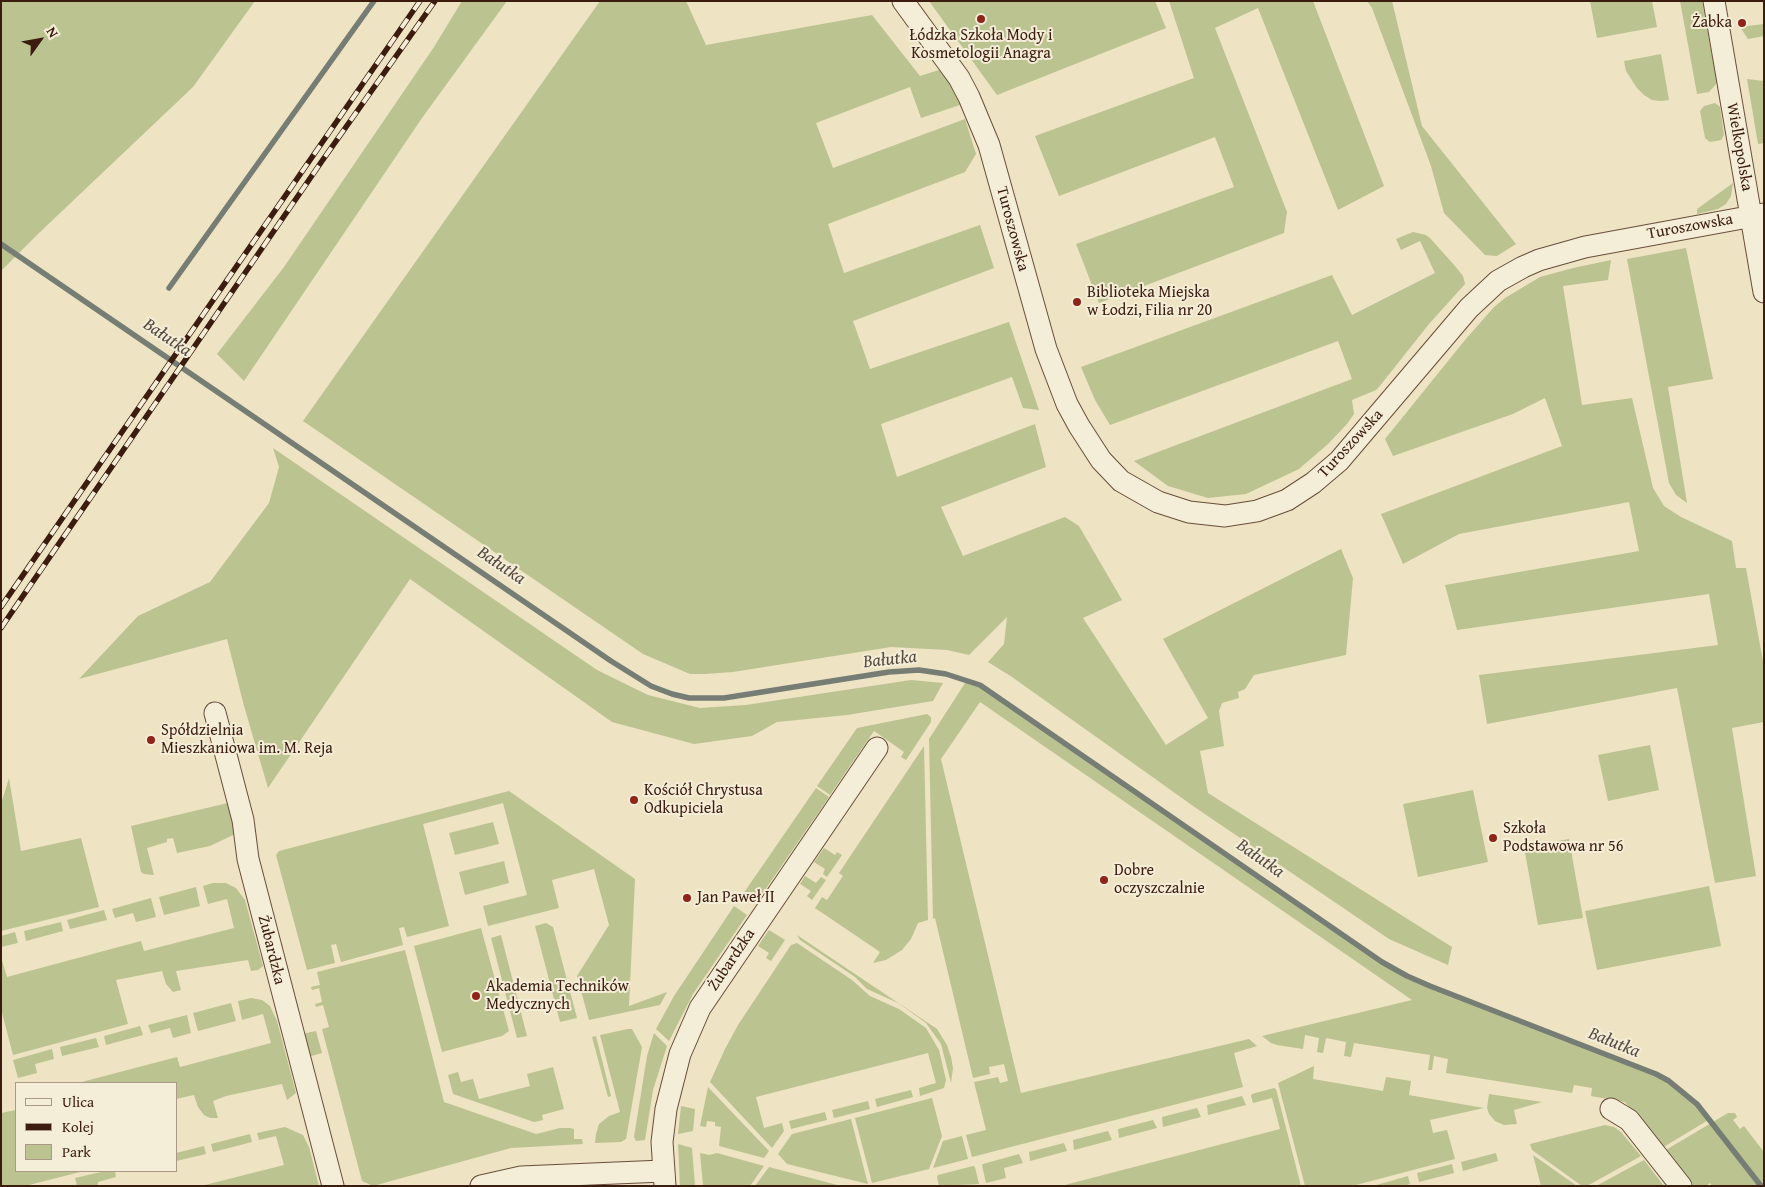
<!DOCTYPE html>
<html>
<head>
<meta charset="utf-8">
<style>
	body { margin:0 }
	#map { position:relative; width:1765px; height:1187px; overflow:hidden; background:#eee3c2; font-family:"Gentium Book Plus",serif }
	canvas { display:block }
	.frame { position:absolute; inset:0; border:2px solid #3c1c0e; pointer-events:none }
	.legend { position:absolute; left:15px; top:1082px; width:162px; height:90px; box-sizing:border-box; background:#f4edd7; border:1px solid #aa9987; margin:0; padding:6px 9px; list-style:none; font-size:15px; color:#3c1c0e }
	.legend li { display:flex; align-items:center; gap:10px; height:25px }
	.legend b { width:25px; border:1px solid #aa9987 }
	.north { position:absolute; left:15px; top:15px; width:50px; height:50px; -webkit-text-stroke:4px #f4edd7; paint-order:stroke; rotate:58deg; font-size:14px; font-weight:700; line-height:20px; text-align:center; color:#3c1c0e }
	.north::after { content:''; display:block; margin:auto; width:18px; height:22px; background:#3c1c0e; clip-path:polygon(50% 0,100% 100%,50% 72%,0 100%) }
</style>
</head>
<body>
<div id="map">
<canvas width="1765" height="1187"></canvas>
<div class="frame"></div>
<ul class="legend">
<li><b style="height:6px;background:#f4edd7"></b>Ulica</li>
<li><b style="height:6px;background:#3c1c0e"></b>Kolej</li>
<li><b style="height:14px;background:#bbc391"></b>Park</li>
</ul>
<div class="north">N</div>
</div>
<script>
const ctx = document.querySelector('canvas').getContext('2d');
ctx.lineJoin = 'round';
function fillPath(path, color) { ctx.fillStyle = color; ctx.fill(path, 'evenodd'); }
const poly = rows => new Path2D(rows.map(r => 'M' + r).join(''));
function trace(path, color, width, dash) { ctx.strokeStyle = color; ctx.lineWidth = width; ctx.lineCap = dash ? 'butt' : 'round'; ctx.setLineDash(dash || []); ctx.stroke(path); }
function write(font, color, halo, rows, align = 'center') {
  ctx.font = font + ' "Gentium Book Plus",serif'; ctx.lineWidth = 4; ctx.setLineDash([]); ctx.textBaseline = 'middle'; ctx.strokeStyle = halo; ctx.fillStyle = color; for (const [text, x, y, turn = 0] of rows) {
    ctx.save(); ctx.translate(x, y); ctx.rotate((+turn || 0) * Math.PI / 180); ctx.textAlign = isNaN(turn) ? turn : align; if (halo) ctx.strokeText(text, 0, 0); ctx.fillText(text, 0, 0); ctx.restore();
  }
}
const green = poly([
	[1,1,255,1,193,87,39,233,1,271],
	[462,1,507,1,422,118,244,381,217,354,284,267,434,47],
	[600,1,686,1,706,45,872,15,920,76,939,70,953,88,960,105,921,118,910,87,816,123,833,168,965,119,976,154,965,172,828,224,844,273,980,225,994,268,853,321,870,369,1009,322,1039,410,1023,408,1012,377,881,424,897,477,1035,424,1046,467,941,507,963,556,1065,517,1079,526,1122,600,1083,618,1166,745,1208,718,1163,639,1341,549,1353,578,1346,655,1254,675,1245,689,1238,692,1239,698,1222,703,1219,711,1224,746,1200,751,1208,793,1452,947,1448,965,1389,939,1196,808,1012,677,988,662,1004,644,1007,617,969,655,947,650,891,647,733,672,705,674,690,674,643,654,303,421],
	[929,1,1155,1,1166,28,997,95],
	[1169,1,1313,1,1384,186,1338,210,1258,8,1215,28,1287,212,1284,233,1099,303,1076,244,1234,187,1215,137,1059,196,1035,136,1194,78],
	[1367,1,1392,1,1422,126,1516,244,1497,256,1485,255,1444,213,1431,166,1372,8],
	[1590,1,1652,1,1657,27,1597,38],
	[1680,1,1702,1,1717,83,1709,92,1697,94],
	[1764,24,1764,36,1748,39,1740,27],
	[1661,54,1669,100,1661,101,1652,100,1644,95,1637,88,1626,71,1624,61],
	[1747,79,1764,81,1764,143,1758,144],
	[1715,103,1720,107,1724,135,1721,140,1710,142,1705,138,1700,111,1704,106],
	[1733,183,1731,196,1726,204,1718,209,1697,214,1697,209],
	[1413,232,1426,235,1430,238,1455,266,1463,276,1465,284,1429,324,1379,387,1376,390,1352,400,1354,414,1347,424,1328,444,1299,469,1246,494,1208,498,1168,486,1134,461,1352,379,1338,341,1110,425,1095,400,1081,367,1332,275,1352,315,1435,273,1420,241,1401,250,1396,239],
	[1686,248,1713,379,1668,387,1687,503,1676,495,1669,483,1627,259],
	[1611,260,1608,280,1563,286,1582,405,1632,398,1653,488,1664,506,1681,517,1732,541,1736,568,1746,568,1764,667,1764,722,1732,728,1756,876,1715,883,1677,688,1487,724,1479,675,1718,645,1709,594,1457,630,1445,585,1639,551,1629,502,1459,534,1403,564,1381,514,1562,446,1545,398,1513,414,1393,456,1385,439,1465,340,1494,307,1505,298,1540,277,1573,268],
	[273,448,597,670,648,695,700,708,746,705,911,680,943,683,933,701,847,715,777,722,752,736,694,744,612,722,410,579,268,788,244,706,227,639,79,679,138,616,210,582,269,503,279,467],
	[967,680,988,689,1382,962,1407,976,1430,986,1656,1074,1684,1092,1710,1119,1662,1148,1625,1102,1591,1096,1592,1088,1574,1085,1572,1093,1446,1073,1448,1059,1434,1056,1432,1070,1428,1070,1430,1055,1354,1043,1351,1057,1344,1056,1346,1042,1326,1038,1323,1053,1317,1052,1319,1038,1305,1035,1303,1049,1277,1045,1271,1043,1262,1036,1412,1000,980,702,941,759,1021,1093,1249,1039,1257,1046,1234,1053,1243,1087,972,1157,966,1135,986,1130,974,1082,998,1077,1000,1083,1008,1081,1004,1064,989,1067,990,1074,973,1078,935,918,933,919,929,739],
	[927,714,931,717,931,722,906,760,901,757,904,752,874,731,830,795,817,786,857,728],
	[1650,745,1659,790,1608,801,1598,755],
	[924,746,928,920,918,923,911,939,902,950,886,960,873,963,880,952,815,908,822,897,827,900,843,876,839,873],
	[9,778,21,851,81,838,99,907,1,931,1,804],
	[816,788,829,797,756,903,743,894],
	[1473,790,1488,862,1418,877,1403,804],
	[509,791,635,879,629,1006,667,992,660,1005,589,1020,577,976,609,925,594,869,552,880,559,908,488,926,483,906,527,895,503,803,423,824,449,926,407,937,404,927,399,928,403,945,341,962,336,944,331,945,335,963,307,970,276,855,279,851],
	[232,802,236,829,233,835,210,846,177,853,173,838,167,839,167,842,147,848,154,875,144,874,141,872,131,826],
	[493,822,499,844,455,855,449,833],
	[1569,839,1583,918,1538,925,1524,847],
	[824,848,835,855,837,852,842,855,827,877,823,874,825,869,814,862],
	[504,861,509,883,465,895,459,872],
	[805,876,816,883,821,877,826,880,812,900,807,896,811,891,800,884],
	[213,883,226,883,236,888,245,900,263,966,258,970,251,971,248,960,176,971,181,990,173,992,166,984,162,971,116,980,128,1024,13,1055,1,1009,1,957,7,977,141,941,144,951,234,928,227,899,208,904,203,886],
	[1709,886,1721,946,1597,970,1585,911],
	[196,887,200,906,164,915,159,897],
	[151,898,156,917,136,922,133,913,115,918,112,909],
	[734,906,747,915,693,994,669,1041,656,1029,674,996],
	[104,910,107,920,70,929,67,920],
	[61,922,63,931,26,941,24,931],
	[546,923,553,927,577,1018,560,1022,535,926],
	[481,928,509,1031,502,1036,442,1052,414,946],
	[769,930,785,940,771,961,766,958,769,953,758,946],
	[15,932,18,943,1,947,1,936],
	[501,935,527,1036,517,1038,491,938],
	[797,935,937,1029,947,1045,951,1057,953,1068,951,1083,941,1044,926,1023,898,1003,867,989,855,977,800,940],
	[797,943,852,980,870,996,899,1009,926,1028,939,1050,946,1080,944,1088,920,1096,919,1088,936,1083,928,1053,756,1097,764,1128,782,1123,784,1131,772,1148,710,1082,725,1049,738,1025,791,945],
	[405,950,444,1102,536,1134,560,1128,570,1128,574,1129,574,1139,582,1139,583,1144,511,1148,373,1186,362,1181,322,1029,329,1027,323,1005,316,1007,315,1004,322,1002,319,988,312,990,311,987,320,985,317,972],
	[251,998,262,1000,270,1006,277,1021,296,1093,287,1100,282,1084,226,1096,213,1101,218,1118,210,1118,204,1115,198,1107,194,1095,176,1099,176,1083,78,1083,177,1057,180,1067,271,1043,263,1014,242,1020,238,1001],
	[231,1003,236,1021,198,1031,193,1013],
	[187,1015,191,1033,173,1038,170,1028,151,1033,148,1025],
	[140,1026,143,1035,106,1045,104,1036],
	[628,1029,632,1029,642,1047,626,1139,621,1142,595,1143,596,1134,599,1124,609,1116,620,1112,600,1035],
	[316,1031,322,1053,308,1057,302,1034],
	[654,1033,667,1046,653,1090,645,1140,636,1141,634,1137,647,1056],
	[596,1036,611,1096,608,1097,592,1037],
	[96,1038,99,1047,62,1056,60,1047],
	[52,1049,54,1059,35,1064,37,1073,18,1078,13,1060],
	[1314,1066,1313,1079,1383,1091,1386,1077,1411,1081,1409,1095,1484,1108,1430,1120,1433,1133,1447,1130,1455,1159,1352,1186,1305,1186,1278,1083],
	[553,1067,564,1109,542,1115,543,1120,534,1122,453,1094,448,1075,458,1072,461,1082,473,1079,479,1099,530,1086,527,1074],
	[708,1087,769,1151,764,1158,719,1146,721,1127,715,1126,715,1122,707,1121,706,1127,700,1126],
	[1274,1088,1276,1089,1301,1186,1061,1186,1280,1129,1272,1098,1253,1103,1251,1096,1252,1094],
	[911,1090,913,1097,877,1107,875,1099],
	[1489,1094,1542,1102,1514,1110,1517,1124,1504,1125,1495,1121,1489,1114,1487,1108],
	[1242,1096,1246,1105,1208,1115,1207,1105],
	[932,1098,942,1136,929,1169,872,1183,855,1118],
	[868,1101,870,1109,834,1118,832,1110],
	[681,1106,695,1109,693,1131,678,1134],
	[1197,1108,1201,1117,1163,1127,1162,1117],
	[16,1110,16,1171,84,1171,25,1186,1,1186,1,1113],
	[825,1112,827,1120,791,1129,789,1121],
	[1728,1113,1735,1113,1737,1117,1733,1120,1740,1129,1744,1126,1764,1152,1764,1186,1712,1186,1710,1183,1706,1186,1692,1186,1664,1151],
	[851,1119,868,1184,787,1164,778,1154,792,1134],
	[1153,1120,1157,1128,1119,1138,1118,1129],
	[1605,1125,1614,1127,1621,1132,1641,1156,1587,1186,1582,1186,1532,1150,1530,1144],
	[285,1127,303,1135,309,1147,319,1186,201,1186,284,1165,276,1136,259,1140,257,1133],
	[1108,1131,1112,1140,1074,1150,1073,1140],
	[250,1134,252,1142,213,1152,211,1144],
	[962,1136,968,1159,933,1168,943,1141],
	[1064,1143,1067,1151,1030,1161,1029,1152],
	[678,1144,692,1148,695,1186,680,1186],
	[204,1146,206,1154,176,1161,176,1153],
	[700,1153,709,1155,717,1153,764,1166,750,1186,703,1186],
	[1496,1153,1498,1161,1463,1171,1461,1162],
	[1019,1154,1023,1163,1004,1168,1006,1178,986,1183,982,1165,983,1164],
	[1533,1155,1577,1186,1541,1186],
	[1644,1160,1664,1186,1596,1186],
	[1452,1164,1454,1173,1419,1182,1417,1173],
	[973,1166,975,1167,979,1184,939,1186,937,1177,938,1175],
	[769,1167,841,1186,755,1186],
	[105,1171,115,1171,116,1177,98,1182,98,1186,77,1186,75,1178],
	[1408,1176,1410,1184,1404,1186,1373,1186]
]);
const stream = poly([
	[1,244,611,661,651,686,672,694,689,698,724,698,889,672,919,670,946,674,980,685,1382,962,1407,976,1430,986,1656,1074,1669,1081,1697,1104,1761,1186],
	[169,288,374,1]
]);
const minor = poly([
	[903,1,959,78,969,97,989,145,1046,349,1067,404,1079,426,1101,460,1121,481,1158,502,1189,512,1225,516,1257,511,1287,500,1313,483,1339,461,1469,308,1498,281,1523,267,1539,260,1585,247,1764,214],
	[1714,1,1764,292],
	[215,713,243,820,248,859,333,1186],
	[1611,1109,1629,1120,1681,1186],
	[481,1186,521,1177,663,1171],
	[665,1186,662,1142,666,1109,680,1054,700,1008,877,748]
]);
const rail = poly([
	[1,607,420,1],
	[1,628,322,161,435,1]
]);
const markers = [
	[981,19,5,"#8f2418"],
	[1742,23,5,"#8f2418"],
	[1077,302,5,"#8f2418"],
	[151,740,5,"#8f2418"],
	[634,800,5,"#8f2418"],
	[1493,838,5,"#8f2418"],
	[1104,880,5,"#8f2418"],
	[687,898,5,"#8f2418"],
	[476,996,5,"#8f2418"]
];
const poiNames = [
	["Żabka",1732,23,"right"],
	["Łódzka Szkoła Mody i",981,36,"center"],
	["Kosmetologii Anagra",981,54,"center"],
	["Biblioteka Miejska",1087,293],
	["w Łodzi, Filia nr 20",1087,311],
	["Spółdzielnia",161,731],
	["Mieszkaniowa im. M. Reja",161,749],
	["Kościół Chrystusa",644,791],
	["Odkupiciela",644,809],
	["Szkoła",1503,829],
	["Podstawowa nr 56",1503,847],
	["Dobre",1114,871],
	["oczyszczalnie",1114,889],
	["Jan Paweł II",697,898],
	["Akademia Techników",486,987],
	["Medycznych",486,1005]
];
const streetNames = [
	["Wielkopolska",1739,147,80],
	["Turoszowska",1690,227,-10],
	["Turoszowska",1012,229,75],
	["Turoszowska",1351,444,-47],
	["Żubardzka",271,950,76],
	["Żubardzka",732,960,-56]
];
const waterNames = [
	["Bałutka",167,338,34],
	["Bałutka",501,566,34],
	["Bałutka",890,660,-6],
	["Bałutka",1260,859,35],
	["Bałutka",1614,1043,22]
];
fillPath(green, '#bbc391');
trace(stream, '#757d75', 5.5);
trace(minor, '#684e3b', 23);
trace(minor, '#f4edd7', 21);
trace(rail, '#3c1c0e', 5.5);
trace(rail, '#f4edd7', 4, [11]);
for (const [x, y, r, color] of markers) { const dot = new Path2D(); dot.arc(x, y, r, 0, 2 * Math.PI); ctx.fillStyle = color; ctx.fill(dot); trace(dot, '#f4edd7', 2); }
write('16px', '#3c1c0e', '#f4edd7', poiNames, 'left');
write('16px', '#3c1c0e', '#f4edd7', streetNames);
write('italic 18px', '#584c42', '#f4edd7', waterNames);
</script>
</body>
</html>
